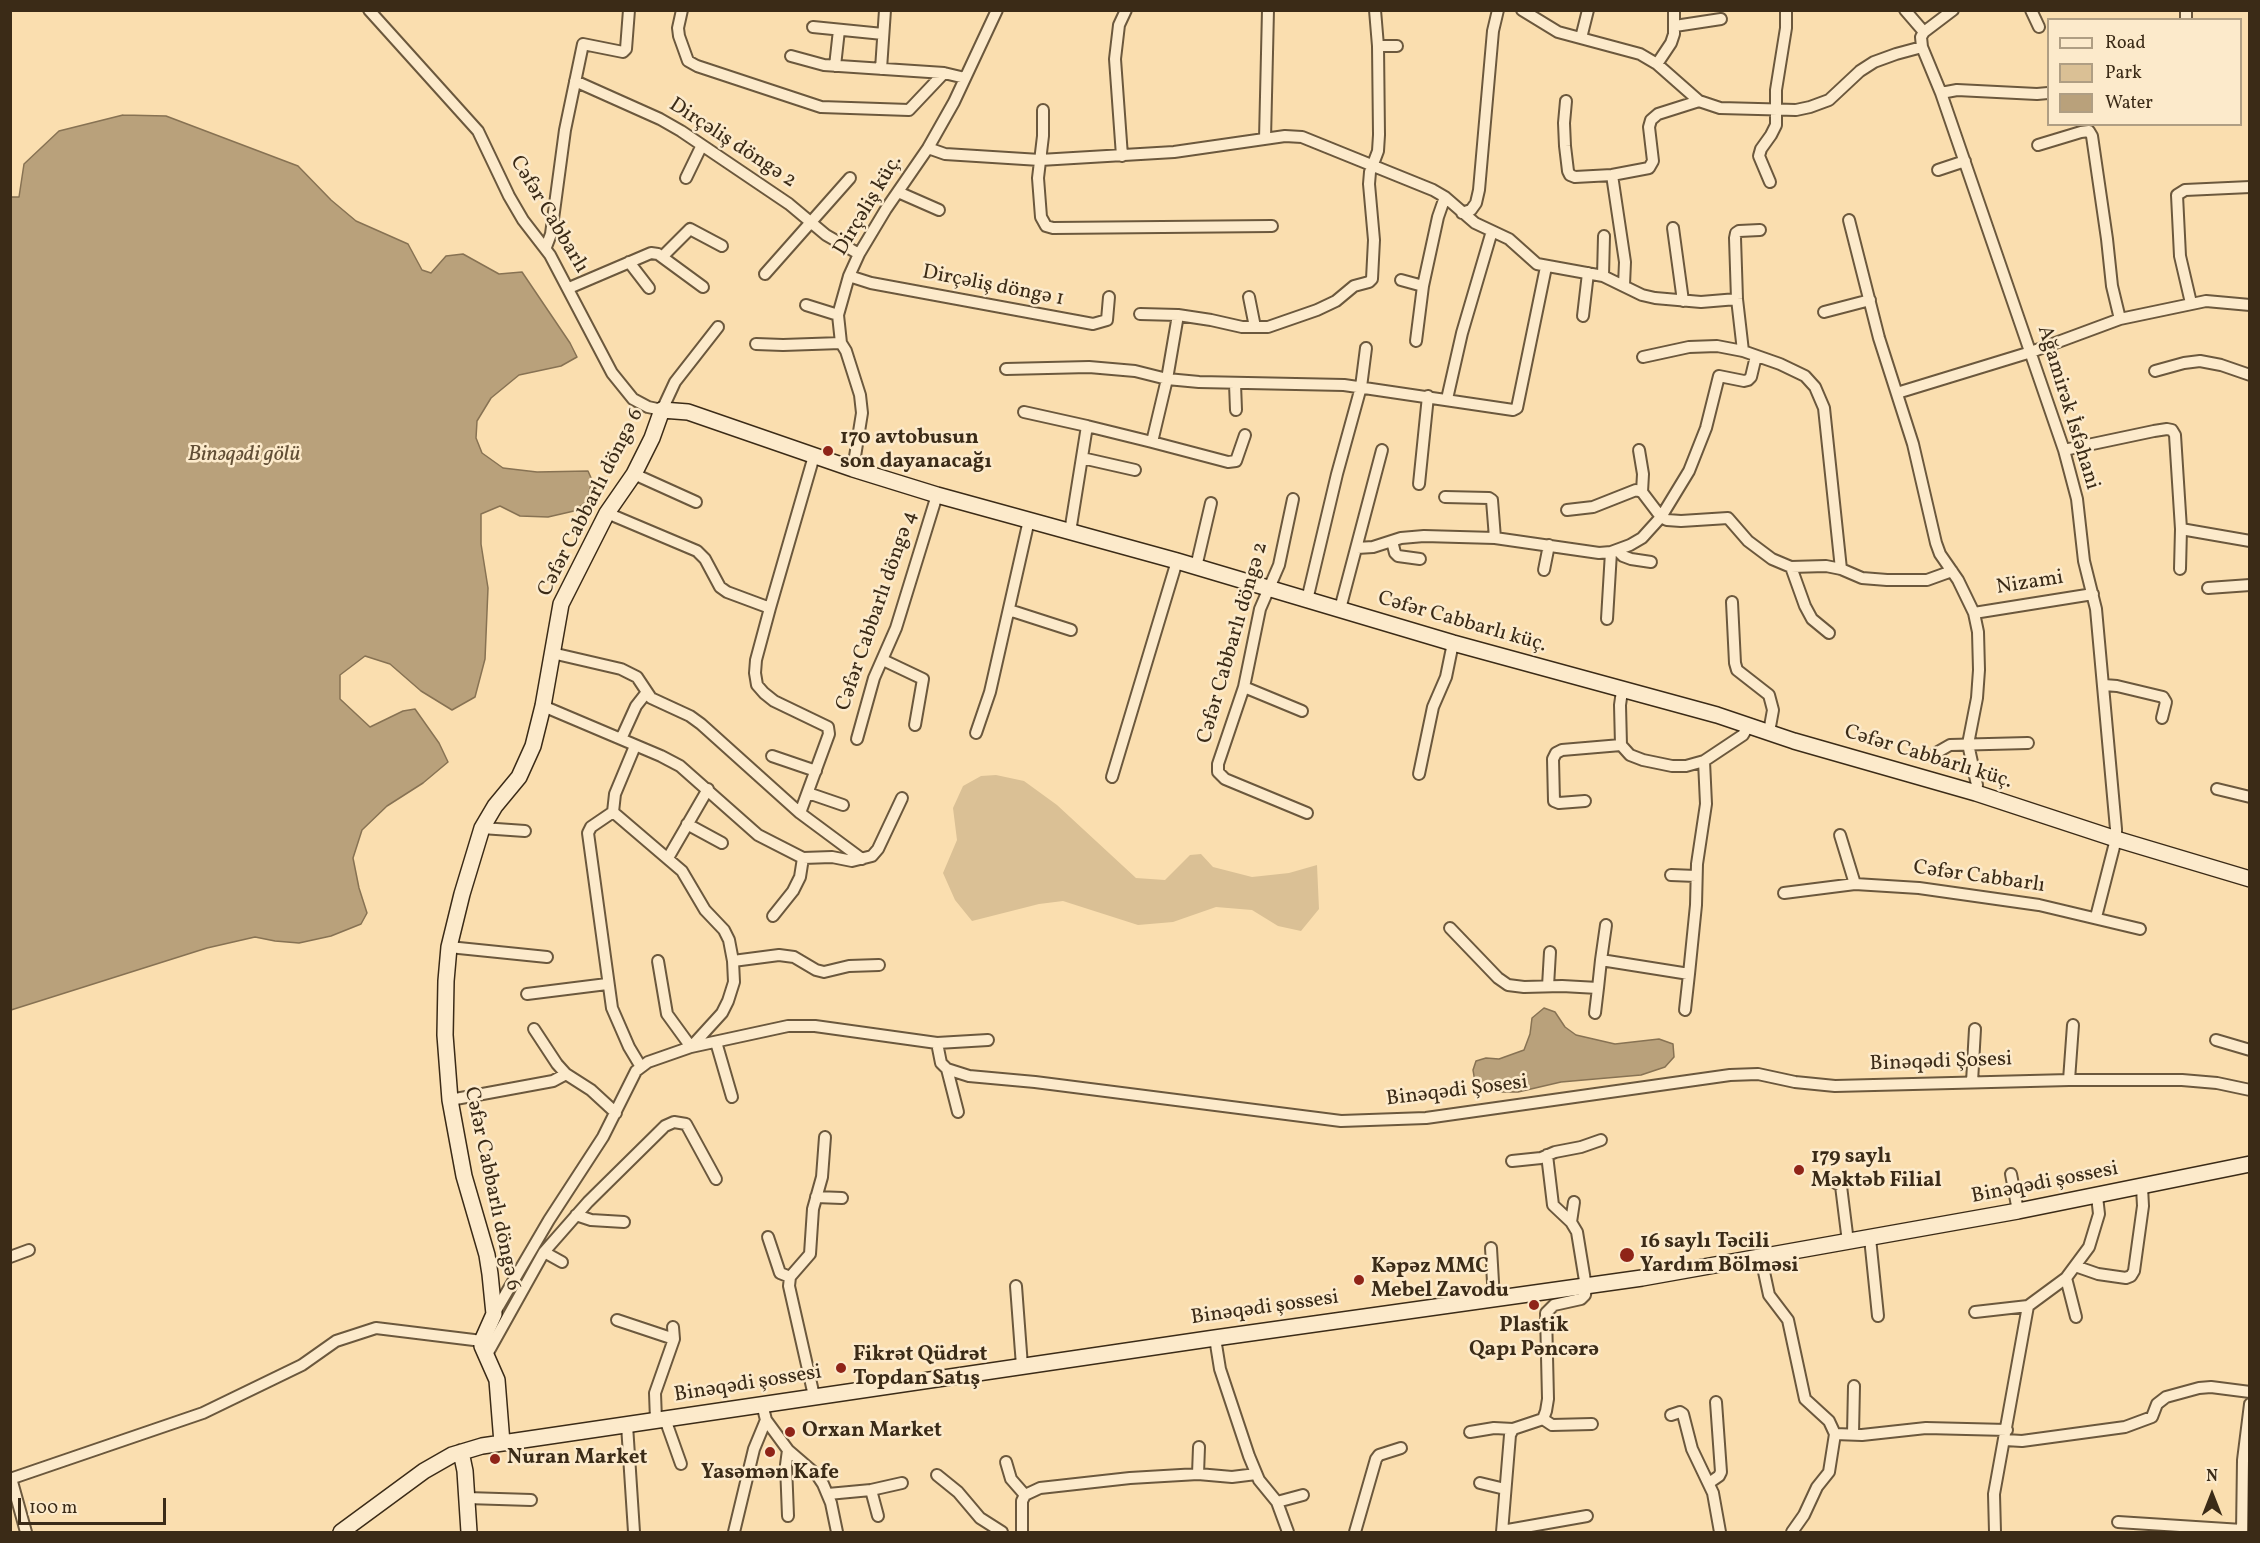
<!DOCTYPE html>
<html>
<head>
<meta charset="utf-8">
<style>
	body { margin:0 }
	#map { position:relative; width:2260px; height:1543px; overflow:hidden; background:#fadeaf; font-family:Vollkorn,serif }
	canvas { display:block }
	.frame { position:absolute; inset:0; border:12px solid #3b2b17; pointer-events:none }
	.legend { position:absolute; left:2047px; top:18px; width:195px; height:108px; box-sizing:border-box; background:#fceacb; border:2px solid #af9e83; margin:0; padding:8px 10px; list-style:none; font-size:18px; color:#3b2b17 }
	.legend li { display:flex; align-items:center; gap:12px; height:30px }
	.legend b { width:30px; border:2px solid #af9e83 }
	.north { position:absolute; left:2182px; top:1465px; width:60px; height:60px; -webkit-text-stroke:4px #fceacb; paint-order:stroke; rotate:0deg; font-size:16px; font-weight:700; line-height:24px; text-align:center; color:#3b2b17 }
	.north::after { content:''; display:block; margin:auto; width:21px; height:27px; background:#3b2b17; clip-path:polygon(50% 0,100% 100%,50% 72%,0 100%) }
	.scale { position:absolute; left:18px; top:1498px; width:148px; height:27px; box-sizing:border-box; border:3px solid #3b2b17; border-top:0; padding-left:8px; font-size:18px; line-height:21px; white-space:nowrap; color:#3b2b17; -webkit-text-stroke:4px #fceacb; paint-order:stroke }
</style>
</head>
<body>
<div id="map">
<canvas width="2260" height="1543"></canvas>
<div class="frame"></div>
<ul class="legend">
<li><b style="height:8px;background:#fceacb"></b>Road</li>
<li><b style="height:16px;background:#dac095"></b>Park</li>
<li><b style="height:16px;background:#b9a17b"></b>Water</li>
</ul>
<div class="north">N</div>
<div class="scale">100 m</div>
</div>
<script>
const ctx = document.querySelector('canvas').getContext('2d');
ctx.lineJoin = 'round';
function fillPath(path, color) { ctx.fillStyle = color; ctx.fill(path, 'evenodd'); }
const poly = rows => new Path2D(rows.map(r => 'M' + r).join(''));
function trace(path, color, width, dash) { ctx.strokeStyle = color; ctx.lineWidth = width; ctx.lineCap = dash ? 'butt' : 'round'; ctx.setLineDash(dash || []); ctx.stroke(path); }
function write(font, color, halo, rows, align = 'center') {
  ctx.font = font + ' Vollkorn,serif'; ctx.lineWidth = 5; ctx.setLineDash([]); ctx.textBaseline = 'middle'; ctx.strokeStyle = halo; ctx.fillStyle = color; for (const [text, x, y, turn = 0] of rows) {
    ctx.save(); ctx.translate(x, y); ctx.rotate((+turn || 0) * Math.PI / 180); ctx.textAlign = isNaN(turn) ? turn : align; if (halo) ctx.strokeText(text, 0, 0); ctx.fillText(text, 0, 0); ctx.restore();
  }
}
const green = poly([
	[996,775,1024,781,1057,805,1136,878,1165,880,1190,855,1201,854,1213,867,1252,877,1289,873,1317,865,1319,909,1301,931,1278,926,1252,910,1216,907,1173,922,1138,925,1063,901,1039,904,972,921,955,900,943,873,957,840,953,808,963,786,981,776]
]);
const water = poly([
	[123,115,166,116,298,166,331,200,356,221,408,244,422,270,431,273,446,256,463,254,499,274,522,272,570,343,577,357,561,366,519,375,491,398,477,421,476,438,482,453,503,468,537,472,588,471,592,480,587,501,574,511,548,517,520,516,500,506,481,514,481,544,488,588,485,659,475,697,452,710,421,691,390,664,365,656,340,675,340,699,370,727,403,711,415,709,439,743,448,762,423,783,387,806,362,830,353,858,359,888,367,913,361,924,331,936,299,943,275,941,255,937,207,948,11,1010,11,197,19,197,24,164,59,131,123,115],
	[1544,1008,1555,1012,1565,1027,1576,1035,1615,1044,1659,1039,1673,1044,1674,1057,1665,1067,1641,1075,1561,1082,1518,1092,1490,1092,1475,1082,1473,1070,1476,1061,1486,1058,1499,1059,1524,1050,1530,1034,1532,1018,1544,1008]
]);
const street = poly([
	[369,10,478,131,509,196,523,220,550,255,612,373,633,399,648,407,662,410,675,382,718,327],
	[682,10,678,28,679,36,688,61,697,66,821,107,909,110,944,73],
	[1522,10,1558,32,1640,54,1657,64,1699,101,1720,108,1796,110,1810,107,1829,100,1860,71,1874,62,1896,54,1922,47],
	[1905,10,1924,32],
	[1953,10,1924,32,1921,37,1922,47,1941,93,2064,450,2077,499,2084,561,2096,609,2116,829,2116,839,2096,917],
	[2031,10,2039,27],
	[2186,10,2186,20],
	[1675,26,1721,19],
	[813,27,883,34],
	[1581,38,1588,10],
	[1378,46,1397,46],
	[791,56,824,65,944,73,965,78],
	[1657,64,1671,43,1674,34,1674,10],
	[835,66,839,30],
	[881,69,885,10],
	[575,81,660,119,681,131,789,204,826,235,859,254],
	[1941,93,1957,90,2037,94,2048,93],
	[1566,101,1564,123,1565,146,1568,171,1570,175,1575,177,1612,175,1649,168,1653,161,1649,127,1651,120,1658,114,1699,101],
	[1043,110,1043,136,1038,178,1041,217,1046,226,1053,228,1272,226],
	[1265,139,1268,10],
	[2038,145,2081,132,2089,131,2092,136,2107,239,2112,286,2120,319],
	[928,148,945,154,1040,160,1174,152,1285,136,1302,137,1433,190,1445,197,1475,223,1509,239,1537,264,1603,276,1642,295,1655,298,1701,302,1737,299],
	[1122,156,1115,59,1119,25,1126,10],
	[1938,170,1965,161],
	[1612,175,1625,262,1624,285],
	[686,178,701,147],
	[1770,182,1759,156,1761,149,1771,135,1776,125,1776,90,1786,28,1786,10],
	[898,192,939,210],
	[1462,213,1471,210,1476,203,1479,190,1493,31,1498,10],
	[1849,220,1879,338,1913,444,1936,543,1940,554,1958,580,1974,613,1978,632,1979,670,1977,698,1968,744,1977,785,1976,793],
	[1673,228,1683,301],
	[546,247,551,234,565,130,583,44,623,52,626,49,629,10],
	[662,257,690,229,722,246],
	[629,262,649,288],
	[765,274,850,178],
	[849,276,871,283,1093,324,1107,320,1109,297],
	[1603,276,1604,236],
	[1401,280,1423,286],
	[569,288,651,253,658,254,703,287],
	[1249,297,1255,327],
	[2191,303,2180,256,2177,195,2185,190,2250,187],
	[806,305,838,315],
	[1824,312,1870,300],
	[1140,314,1178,315],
	[1583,316,1588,273],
	[1416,341,1423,286,1438,217,1445,197],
	[756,344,783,345,841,343],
	[1743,351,1737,299,1735,238,1736,233,1739,231,1760,230],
	[1643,357,1689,347,1717,346,1743,351,1780,364,1805,376,1815,387,1824,408,1841,569],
	[1006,369,1089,367,1135,371,1167,379,1199,382,1344,385,1513,410,1517,408,1546,267],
	[2155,371,2184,363,2200,361,2221,365,2250,375],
	[1235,384,1236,410],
	[1897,393,2031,352,2120,319,2206,301,2250,305],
	[1447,399,1462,333,1492,231],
	[1024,412,1087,426],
	[1152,442,1228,462,1236,461,1245,435],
	[1639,450,1643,474,1642,492],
	[2064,450,2154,431,2167,429,2172,430,2175,435,2181,529,2250,541],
	[1082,458,1135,470],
	[853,469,862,413,860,395,846,351,841,343,838,315,849,276,859,254,886,209,928,148,954,102,997,10],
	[634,474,696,502],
	[1419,484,1428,396],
	[1445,497,1489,498,1492,500,1495,538],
	[1293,499,1279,565,1260,609,1244,687,1218,764,1218,772,1225,779,1307,813],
	[1567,510,1593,507,1636,490,1642,492,1661,517,1667,520,1681,521,1728,518,1748,541,1772,559,1791,567,1826,566,1841,569,1862,578,1887,580,1927,580,1952,571],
	[607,513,697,551,705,559,720,587,727,592,770,608],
	[1070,532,1087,426,1152,442,1167,379,1178,315,1211,320,1242,327,1268,327,1317,310,1336,301,1354,286,1369,282,1372,279,1374,240,1369,184,1370,172,1378,151,1379,135,1378,46,1375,10],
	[1392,541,1395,553,1398,556,1420,559],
	[1357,548,1373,547,1401,538,1424,536,1495,538,1599,553,1611,552,1630,545,1642,538,1661,517,1689,471,1706,428,1719,376,1744,381,1748,380,1751,377,1756,356],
	[1617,550,1623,556,1631,559,1651,562],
	[1196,567,1211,503],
	[1791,567,1805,606,1812,619,1829,633],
	[2180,569,2181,529],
	[1544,570,1549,545],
	[2208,588,2250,585],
	[1307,600,1337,474,1361,387,1366,348],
	[1732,602,1735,663,1737,670,1769,695,1773,710,1769,732],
	[1340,609,1382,450],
	[1009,610,1071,630],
	[1974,613,2093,594],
	[1607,619,1611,552],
	[552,653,621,669,637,677,651,698,690,716,701,724,800,813,829,734,828,727,774,701,764,693,757,685,755,673,756,660,770,608,814,456],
	[883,660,923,679,915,725],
	[2104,685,2117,686,2163,697,2166,702,2162,718],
	[1244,687,1302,711],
	[543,706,661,756,680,766,758,835,803,858,832,857,852,861,872,856,878,849,902,798],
	[976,733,990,692,1029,520],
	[621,739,636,706,647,692],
	[857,739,874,678,896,628,937,495],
	[1621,745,1620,705,1622,691],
	[635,746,615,794,613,812,682,871,705,910,724,930,729,940,733,961,734,982,728,1001,722,1013,691,1047,667,1014,658,961],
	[1936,753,1950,745,2028,743],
	[772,756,816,771],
	[1419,774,1433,707,1446,677,1453,643],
	[1112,777,1177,561],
	[2217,789,2250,797],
	[808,793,843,805],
	[1585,801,1559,803,1554,801,1553,759,1556,753,1562,750,1621,745,1630,755,1643,760,1672,766,1686,766,1704,761,1743,735,1749,725],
	[613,812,591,827,588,833,612,1008,629,1047,641,1067],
	[800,813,862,859],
	[687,824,722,843],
	[482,828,525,831],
	[1840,835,1855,884],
	[668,858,708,789],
	[1671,875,1696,876],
	[1784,893,1855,884,1919,888,2039,905,2140,929],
	[773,916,793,891,800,877,803,858],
	[1450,928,1498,978,1508,985,1524,987,1562,986,1598,988,1601,960,1689,974,1696,905,1697,864,1706,804,1704,761],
	[449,947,547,957],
	[1601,960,1606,925],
	[733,961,779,955,794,957,816,970,824,972,849,966,879,965],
	[1548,986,1550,952],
	[527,994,607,984],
	[1685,1010,1689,974],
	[1595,1013,1598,988],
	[534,1029,557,1064,566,1074,591,1090,616,1113],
	[2216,1040,2250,1050],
	[716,1042,732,1097],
	[937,1043,988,1040],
	[947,1069,958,1112],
	[2069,1080,2073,1025],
	[1972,1082,1975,1029],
	[450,1100,553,1081,566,1074],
	[1512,1161,1541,1158,1555,1152,1581,1147,1601,1140],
	[2011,1174,2018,1211],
	[1834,1182,1841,1186,1848,1242],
	[816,1197,842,1198],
	[576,1215,591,1220,624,1222],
	[1571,1222,1574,1202],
	[768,1237,780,1273,790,1277],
	[1870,1238,1878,1316],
	[1491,1248,1494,1299],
	[544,1252,562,1262],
	[10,1257,29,1250],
	[1761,1258,1769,1295,1788,1320,1805,1399,1829,1421,1835,1434,1829,1472,1817,1487,1804,1515,1792,1532],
	[2075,1266,2098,1274,2126,1278,2131,1276,2134,1271,2143,1206,2142,1187],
	[2066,1278,2076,1317],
	[1016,1286,1022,1366],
	[1975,1312,2028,1306],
	[494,1314,549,1220,603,1137,636,1071,648,1062,691,1047,788,1026,815,1026,937,1043,941,1063,947,1069,969,1076,1035,1082,1341,1121,1426,1118,1730,1075,1758,1074,1795,1082,1835,1086,2069,1080,2182,1080,2217,1083,2250,1090],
	[617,1320,674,1339],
	[1215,1338,1220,1369,1249,1456,1259,1480,1277,1502,1288,1532],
	[486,1356,544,1252,588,1202,665,1126,674,1122,686,1124,716,1179],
	[814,1396,789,1286,790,1277,810,1254,813,1209,822,1177,825,1137],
	[762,1404,766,1420,788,1450,817,1475,823,1484,831,1503,837,1532],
	[1671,1415,1680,1412,1683,1414,1692,1449,1713,1493,1720,1532],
	[665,1419,681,1464],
	[1543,1419,1552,1425,1592,1424],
	[656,1420,655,1393,674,1339,673,1327],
	[627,1425,634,1532],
	[1470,1432,1494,1428,1513,1429],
	[1835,1434,1862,1435,1926,1428,2007,1430],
	[1853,1434,1854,1386],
	[2005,1440,2022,1441,2125,1427,2152,1417,2157,1404,2166,1397,2199,1388,2211,1387,2250,1392],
	[1006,1462,1011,1479,1025,1495],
	[1198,1474,1199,1447],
	[937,1475,958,1492,980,1518,1002,1532],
	[11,1478,26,1532],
	[10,1479,203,1413,302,1365,336,1341,376,1328,482,1341],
	[1480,1483,1505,1489],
	[1709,1483,1719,1476,1721,1472,1716,1402],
	[871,1490,878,1516],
	[828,1494,871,1490,902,1483],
	[467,1498,531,1500],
	[1277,1502,1303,1495],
	[788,1516,786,1465,788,1450],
	[2118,1522,2242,1530],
	[1502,1531,1587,1516],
	[734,1532,754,1449,766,1420],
	[1022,1532,1022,1501,1025,1495,1040,1488,1130,1478,1198,1474,1232,1477,1256,1474],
	[1355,1532,1376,1459,1379,1455,1401,1448],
	[1502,1532,1510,1435,1513,1429,1543,1419,1546,1411,1548,1399,1546,1313,1554,1305,1581,1299,1585,1295,1586,1287,1577,1232,1571,1222,1553,1205,1547,1155],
	[1995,1532,1994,1494,2028,1306,2066,1278,2089,1247,2099,1214,2097,1196],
	[2242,1532,2243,1460,2250,1404]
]);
const secondary = poly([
	[502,1443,497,1380,482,1346,482,1341,494,1314,490,1274,487,1255,464,1176,450,1100,445,1035,446,981,449,947,462,894,482,828,495,806,519,777,533,746,543,706,561,604,607,513,634,474,652,438,662,410,688,412,853,469,937,495,1177,561,1453,643,1717,715,1794,741,1976,793,2116,839,2250,879],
	[461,1452,465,1471,469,1532],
	[341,1532,424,1471,452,1455,482,1446,1215,1338,1642,1278,2018,1211,2250,1164]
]);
const markers = [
	[828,451,6,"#8f2418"],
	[1799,1170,6,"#8f2418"],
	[1627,1255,8,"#8f2418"],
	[1359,1280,6,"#8f2418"],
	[1534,1305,6,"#8f2418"],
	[841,1368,6,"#8f2418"],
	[790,1432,6,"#8f2418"],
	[770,1452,6,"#8f2418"],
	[495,1459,6,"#8f2418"]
];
const streetNames = [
	["Dirçəliş döngə 2",732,144,33],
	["Dirçəliş küç.",869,206,-59],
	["Cəfər Cabbarlı",548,215,59],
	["Dirçəliş döngə 1",993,287,11],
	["Ağamirək İsfəhani",2067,408,73],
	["Cəfər Cabbarlı döngə 6",592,503,-63],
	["Nizami",2030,584,-9],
	["Cəfər Cabbarlı döngə 4",878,611,-71],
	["Cəfər Cabbarlı küç.",1462,623,16],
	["Cəfər Cabbarlı döngə 2",1234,643,-74],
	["Cəfər Cabbarlı küç.",1928,758,17],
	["Cəfər Cabbarlı",1979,878,8],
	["Binəqədi Şosesi",1941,1063,-2],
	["Binəqədi Şosesi",1457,1092,-7],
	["Binəqədi şossesi",2045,1184,-11],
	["Cəfər Cabbarlı döngə 6",491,1189,78],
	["Binəqədi şossesi",1265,1309,-8],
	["Binəqədi şossesi",748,1385,-9]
];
const poiNames = [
	["170 avtobusun",840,439],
	["son dayanacağı",840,463],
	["179 saylı",1811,1158],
	["Məktəb Filial",1811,1182],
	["16 saylı Təcili",1640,1243],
	["Yardım Bölməsi",1640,1267],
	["Kəpəz MMC",1371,1268],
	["Mebel Zavodu",1371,1292],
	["Plastik",1534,1327,"center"],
	["Qapı Pəncərə",1534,1351,"center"],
	["Fikrət Qüdrət",853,1356],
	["Topdan Satış",853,1380],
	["Orxan Market",802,1432],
	["Nuran Market",507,1459],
	["Yasəmən Kafe",770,1474,"center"]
];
const waterNames = [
	["Binəqədi gölü",244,456]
];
fillPath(green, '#dac095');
fillPath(water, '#b9a17b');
trace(water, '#877253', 1.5);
trace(street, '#6b583d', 14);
trace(secondary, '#3b2b17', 18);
trace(street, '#fceacb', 10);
trace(secondary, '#fceacb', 15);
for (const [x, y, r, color] of markers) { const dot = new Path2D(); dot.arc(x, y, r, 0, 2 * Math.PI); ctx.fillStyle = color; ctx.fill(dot); trace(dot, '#fceacb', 2); }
write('21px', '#3b2b17', '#fceacb', streetNames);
write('bold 21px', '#3b2b17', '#fceacb', poiNames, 'left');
write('italic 22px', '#614e35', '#fceacb', waterNames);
</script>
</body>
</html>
